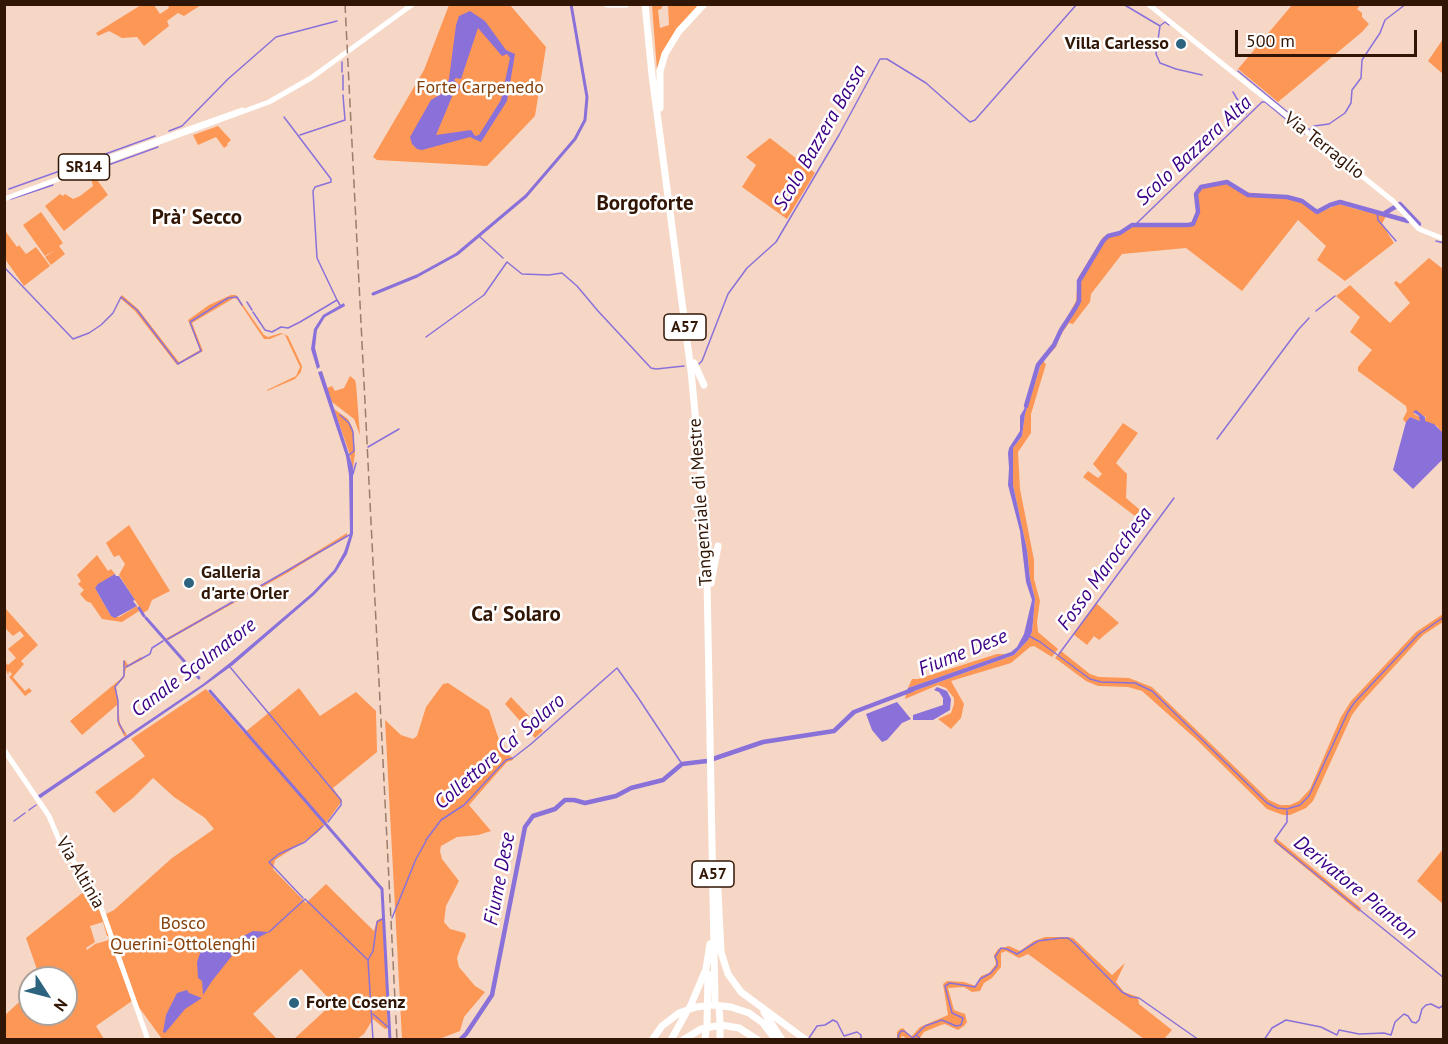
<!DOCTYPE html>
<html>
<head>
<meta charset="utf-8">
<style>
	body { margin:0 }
	#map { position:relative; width:1448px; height:1044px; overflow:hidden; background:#f6d7c6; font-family:"PT Sans",sans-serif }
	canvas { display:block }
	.frame { position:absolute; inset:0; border:6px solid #311605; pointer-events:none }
	.north { position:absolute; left:18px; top:966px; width:60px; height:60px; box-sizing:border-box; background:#fff; border:2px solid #ada29b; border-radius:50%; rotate:126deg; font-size:16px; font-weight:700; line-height:24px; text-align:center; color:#311605 }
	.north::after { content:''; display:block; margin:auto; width:21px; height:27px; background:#2c637e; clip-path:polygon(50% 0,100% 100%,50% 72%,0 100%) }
	.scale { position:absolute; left:1235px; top:30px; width:182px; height:27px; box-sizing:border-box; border:3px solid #311605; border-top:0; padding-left:8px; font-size:18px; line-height:21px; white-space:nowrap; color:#311605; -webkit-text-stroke:4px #fff; paint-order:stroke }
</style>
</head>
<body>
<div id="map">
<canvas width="1448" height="1044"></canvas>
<div class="frame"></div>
<div class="north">N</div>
<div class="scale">500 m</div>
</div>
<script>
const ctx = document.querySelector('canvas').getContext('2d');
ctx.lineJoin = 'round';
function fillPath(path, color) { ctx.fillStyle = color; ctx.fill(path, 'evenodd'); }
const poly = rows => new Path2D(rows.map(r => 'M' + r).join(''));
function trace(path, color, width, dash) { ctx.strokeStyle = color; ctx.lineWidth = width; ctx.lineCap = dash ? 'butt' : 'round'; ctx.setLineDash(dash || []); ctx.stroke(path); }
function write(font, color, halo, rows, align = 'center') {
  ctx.font = font + ' "PT Sans",sans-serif'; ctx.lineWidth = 5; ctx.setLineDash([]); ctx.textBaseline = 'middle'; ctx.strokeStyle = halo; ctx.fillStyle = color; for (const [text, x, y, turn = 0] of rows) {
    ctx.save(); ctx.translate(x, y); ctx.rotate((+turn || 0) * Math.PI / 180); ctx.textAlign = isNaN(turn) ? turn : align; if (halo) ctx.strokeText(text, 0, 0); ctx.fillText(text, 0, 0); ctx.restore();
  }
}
const green = poly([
	[141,5,154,5,160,14,169,8,168,5,201,5,184,16,178,13,167,21,169,26,144,46,137,37,122,38,109,31,98,36,96,33],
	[449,5,510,5,546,47,535,116,487,166,377,160,373,157,424,70],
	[652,5,663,5,661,9,658,10,660,28,669,25,668,5,702,5,683,25,657,70],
	[1292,5,1360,5,1357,9,1362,13,1362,17,1369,24,1362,32,1278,102,1238,69],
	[1443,39,1443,74,1428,61],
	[218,126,231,140,227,144,228,145,224,148,216,137,198,145,193,135],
	[770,138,815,173,787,219,742,187,756,165,746,157],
	[95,177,108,195,64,231,45,206,60,194,63,196,65,194,73,199,80,196,93,186,91,178],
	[1226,180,1245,192,1280,196,1301,202,1306,205,1316,214,1339,204,1359,210,1385,214,1407,222,1386,216,1382,224,1394,243,1345,281,1317,260,1326,246,1298,220,1242,291,1186,248,1122,254,1091,294,1090,302,1073,324,1069,323,1060,336,1065,321,1076,301,1078,278,1103,237,1121,231,1133,223,1192,223,1196,217,1196,190,1206,184],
	[41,212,63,243,59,246,65,254,51,265,45,257,55,250,45,256,23,225],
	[6,232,17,247,19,245,26,254,36,247,50,266,24,286,5,259,6,254,4,252],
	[1429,258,1443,269,1443,299,1442,303,1444,306,1443,435,1437,426,1424,421,1426,417,1414,411,1414,414,1420,417,1420,421,1410,417,1407,422,1405,422,1403,419,1407,411,1406,406,1358,371,1358,367,1372,350,1350,332,1360,317,1336,296,1350,285,1390,323,1410,303,1394,283,1396,281,1400,284],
	[122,295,138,309,179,362,200,350,188,320,209,305,231,295,236,295,264,335,268,337,281,333,288,336,302,366,301,372,295,379,267,391,267,390,296,376,300,367,285,335,282,334,270,339,264,339,237,299,234,298,192,323,203,351,177,365,135,311,120,298],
	[1059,339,1056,347,1043,361,1046,364,1031,414,1031,433,1018,452,1020,489,1034,560,1034,579,1040,601,1037,622,1038,632,1058,649,1052,657,1034,646,1030,647,1011,663,951,681,964,704,961,718,951,729,938,719,951,713,954,704,954,698,946,688,938,685,905,699,906,694,1014,655,1027,641,1032,632,1035,599,1030,579,1027,550,1013,485,1013,448,1022,436,1025,414,1041,364],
	[350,376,355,380,356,384,360,435,354,419,332,402,327,388,332,386,335,391,344,388],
	[334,409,348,419,353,429,355,453,353,469,350,455],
	[1123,423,1138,433,1116,463,1127,474,1126,498,1140,510,1135,516,1083,477,1088,471,1098,478,1102,474,1093,464],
	[129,525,170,591,152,600,148,610,143,613,119,575,125,564,119,555,114,557,106,543],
	[347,533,347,536,289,572,168,640,165,639,272,579],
	[97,555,108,571,111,569,115,574,95,588,111,616,119,617,137,606,139,611,122,622,102,619,91,603,86,601,80,594,84,590,78,584,81,581,77,575],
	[1096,603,1119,623,1099,640,1094,636,1087,645,1073,634],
	[5,608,38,645,21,661,24,664,13,677,25,691,29,688,32,691,25,696,9,677,12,674,9,671,8,675,5,667,5,662,8,665,16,658,8,649,24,636,20,631,13,636,5,628],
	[1443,614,1443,622,1423,635,1361,703,1352,715,1313,801,1306,808,1290,815,1283,815,1267,809,1197,740,1142,691,1128,687,1098,686,1086,681,1055,658,1061,651,1090,674,1099,677,1129,678,1152,687,1269,800,1280,805,1290,805,1299,801,1310,789,1341,717,1351,701,1416,632],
	[997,654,1006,654,908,688,912,679,918,679],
	[141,657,143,659,126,668,124,678,116,686,120,724,127,735,125,737,118,725,117,705,82,735,70,721,123,677,124,668,123,662,125,660,128,665],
	[448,683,489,710,498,737,507,749,506,753,513,758,513,760,507,762,469,805,491,831,478,835,457,837,441,846,440,851,442,859,459,881,446,906,444,922,450,929,465,933,466,936,460,949,457,958,459,967,475,986,485,992,464,1017,460,1031,439,1039,402,1039,385,720,401,735,413,739,417,736,426,707,443,684],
	[299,688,320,716,356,692,376,711,377,752,333,788,342,801,326,823,317,833,275,860,273,869,306,903,326,884,374,931,377,920,383,918,388,1028,385,1029,373,1019,364,1034,357,1039,294,1039,333,1003,301,969,253,1014,277,1039,162,1039,138,1006,106,914,114,910,172,858,214,829,205,818,174,797,153,778,133,798,114,813,95,792,145,756,131,739,206,689,244,733],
	[511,697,543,731,535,738,505,704],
	[1276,838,1361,908,1359,912,1273,841],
	[1443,849,1443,904,1417,881],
	[91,886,109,936,107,936,103,922,90,926,95,942,86,948,87,950,95,944,109,940,132,1001,96,1026,104,1039,5,1039,4,1016,30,992,30,1014,66,1014,66,978,40,978,26,938],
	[1045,937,1068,937,1073,938,1112,975,1125,963,1116,982,1124,992,1138,997,1139,1004,1172,1030,1164,1039,1144,1039,1028,954,1019,958,1006,951,1001,953,1001,967,992,978,984,983,980,991,972,992,964,987,948,988,954,1010,965,1014,967,1022,964,1026,958,1030,945,1024,941,1025,924,1032,919,1039,907,1039,903,1036,901,1037,901,1039,897,1039,897,1032,900,1029,903,1028,911,1037,920,1027,948,1015,943,984,947,981,964,982,976,986,981,976,989,973,996,964,994,955,998,949,1009,946,1020,951,1034,941]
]);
const water = poly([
	[470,11,485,21,506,50,515,54,507,101,481,142,470,137,422,150,417,149,412,144,410,137,431,100,443,93,449,79,456,25,459,16],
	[478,28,502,56,507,54,510,58,501,100,479,135,475,136,471,130,436,135,454,92,457,93,460,86,454,80,456,78,461,79],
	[344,303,345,306,325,317,317,330,315,348,320,367,317,369,311,349,314,329,323,315],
	[322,371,353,467,353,534,347,554,336,572,314,595,233,665,204,686,39,799,37,796,203,684,231,662,312,593,334,570,344,552,350,534,349,475,346,456,318,372],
	[1030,399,1025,414,1022,436,1013,448,1013,485,1027,550,1030,579,1035,599,1032,632,1028,640,1014,655,906,694,908,688,1011,652,1017,647,1024,634,1032,600,1026,582,1020,531,1008,485,1009,468,1008,453,1009,448,1020,431,1020,416],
	[1416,410,1425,417,1425,421,1434,424,1443,433,1443,459,1413,489,1393,470,1406,422,1410,417,1420,421,1419,416,1413,412],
	[115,574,116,576,119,576,135,600,133,601,137,606,115,618,111,616,95,588,98,584],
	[937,687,947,691,951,699,950,710,933,720,913,720,913,715,943,705,943,698,939,692,934,690],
	[897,702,911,719,902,723,887,740,882,742,872,730,866,714],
	[253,931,269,932,248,943,235,952,212,981,203,995,202,981,198,978,197,962,200,953,204,949,224,946],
	[187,990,189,993,202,998,185,1009,165,1033,163,1032,166,1015,177,993]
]);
const stream = poly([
	[1123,4,1160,26,1156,54,1160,63,1176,69,1202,75],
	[1161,25,1165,22,1169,25],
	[342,62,342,72],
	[1238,71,1308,129],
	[343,75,343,90],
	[1233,92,1246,114],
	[284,117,331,179,331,182,315,187,313,191,317,258,337,300],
	[169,131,182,126,228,79,276,37,337,21],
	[300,135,345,120,343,95],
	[100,156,155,136],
	[75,177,158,147],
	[9,189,88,161],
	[11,199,53,185],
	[1377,212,1378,220,1396,241],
	[1136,224,1262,102,1265,102,1304,134,1314,126,1329,124,1345,113,1351,103,1352,90,1361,78,1362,60,1380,33,1385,20,1406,4],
	[479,236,503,258],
	[1436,241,1444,243],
	[4,267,73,339,89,333,101,325,113,313,121,297,137,310,178,364,201,351,190,322,228,298,237,297,242,305],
	[247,302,252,310],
	[1316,311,1335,296],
	[253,312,265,330,272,332,281,327,288,328,300,322,337,300,340,305],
	[426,337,484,295,507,262,522,274,549,275,562,273,577,286,598,311,651,368,656,369,684,366],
	[699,364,702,361,728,294,747,268,776,242,839,135,880,59,887,59,926,83,970,122,975,120,1077,4],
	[340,415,349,423,353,432,354,451,349,455],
	[1217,439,1298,330,1309,318],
	[368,447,399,429],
	[353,474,356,463],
	[1029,636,1040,642,1090,679,1101,682,1135,683,1152,691,1267,803,1277,808,1287,809,1300,805,1309,796,1348,712,1354,703,1419,634,1444,617],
	[168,639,351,534],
	[1059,654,1174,498],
	[124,661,124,676,115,687,118,701,118,721,124,733],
	[126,667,150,654,152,648,163,641],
	[230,667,341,800,341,805,328,822],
	[29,810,36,805],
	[1287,811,1287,822,1275,839,1276,842,1444,978],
	[14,821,25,813],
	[426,840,441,820,464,805,506,760,513,758,531,744,617,668,637,696,682,764],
	[303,898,269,862,279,854,305,842,323,826],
	[392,918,416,859,426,841],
	[269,932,305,899,368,960,373,1040],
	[368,960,373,951,377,922,382,919],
	[373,1014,390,1029],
	[916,1035,922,1040],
	[809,1038,817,1026,825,1025,833,1020,837,1022,844,1036,857,1032,861,1035,861,1040],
	[899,1040,898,1036,901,1031,904,1031,913,1038,925,1026,942,1020,956,1026,961,1025,963,1018,952,1013,945,986,950,983,975,987,980,979,991,973,997,966,997,961,995,957,1001,948,1007,949,1017,954,1038,941,1061,938,1068,938,1074,943,1122,992,1131,997,1139,998,1199,1040],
	[1264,1040,1272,1028,1286,1020,1321,1027,1337,1035,1339,1030,1359,1034,1384,1033,1391,1035,1395,1022,1404,1014,1408,1016,1412,1022,1416,1023,1419,1020,1422,1009,1426,1005,1431,1004,1439,1008,1444,1005]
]);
const canal = poly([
	[373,294,417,276,457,254,526,196,575,139,585,120,587,97,571,4],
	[139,608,144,616],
	[146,618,199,678],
	[210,691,382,889,390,1040]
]);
const river = poly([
	[1385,213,1400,204,1419,224],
	[1026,406,1038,365,1054,345,1061,330,1076,307,1079,301,1079,281,1103,241,1108,236,1120,233,1132,225,1188,225,1193,224,1198,212,1196,194,1201,187,1227,182,1248,195,1287,197,1302,201,1317,212,1330,205,1340,202,1408,221],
	[460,1040,466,1034,492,995,525,827,533,816,555,809,565,800,574,800,585,803,616,796,631,788,663,780,682,764,707,761,763,742,834,731,854,712,912,690]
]);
const major = poly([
	[1148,4,1393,201,1419,229,1444,239],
	[96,162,242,110],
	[4,199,269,102,311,78,413,4],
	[4,750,49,816,62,847,86,877,97,896,148,1040]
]);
const highway = poly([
	[607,4,626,4],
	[645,4,652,75,691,371,703,497,707,579,715,1002],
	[660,108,660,71,665,54,679,31,704,4],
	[694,363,704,385],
	[692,435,694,422],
	[711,583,718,546],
	[717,872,721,952,728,974,741,992,806,1040],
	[690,1007,706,969,710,944],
	[719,1007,720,1022],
	[764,1012,782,1040],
	[707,1025,708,974],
	[720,1027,720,1040],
	[652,1040,662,1026,679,1013,696,1007,713,1005,731,1007,749,1013,763,1023,776,1040],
	[671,1040,686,1013],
	[683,1040,701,1029,721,1025,739,1028,758,1040],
	[705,1040,706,1030]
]);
const rail = poly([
	[345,4,397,1040]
]);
const markers = [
	[1181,44,6,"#2c637e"],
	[189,583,6,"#2c637e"],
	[294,1003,6,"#2c637e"]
];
const shields = [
	[84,167,51],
	[685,327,42],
	[713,874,42]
];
const shieldNames = [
	["SR14",84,167],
	["A57",685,327],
	["A57",713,874]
];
const poiNames = [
	["Villa Carlesso",1169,44,"right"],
	["Galleria",201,573],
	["d'arte Orler",201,594],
	["Forte Cosenz",306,1003]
];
const parkNames = [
	["Forte Carpenedo",480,88],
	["Bosco",183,924],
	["Querini-Ottolenghi",183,945]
];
const streetNames = [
	["Via Terraglio",1324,146,38],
	["Tangenziale di Mestre",701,502,-94],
	["Via Altinia",80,873,60]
];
const waterNames = [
	["Scolo Bazzera Bassa",820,138,-60],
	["Scolo Bazzera Alta",1194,151,-43],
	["Fosso Marocchesa",1105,569,-54],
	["Fiume Dese",963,653,-22],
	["Canale Scolmatore",194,668,-37],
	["Collettore Ca' Solaro",500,752,-41],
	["Fiume Dese",500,879,-79],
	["Derivatore Pianton",1355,888,39]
];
const quarterNames = [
	["Borgoforte",645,204],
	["Prà' Secco",197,218],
	["Ca' Solaro",516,615]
];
fillPath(green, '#fd9755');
fillPath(water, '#8971d9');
trace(stream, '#8971d9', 1.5);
trace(canal, '#8971d9', 3);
trace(river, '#8971d9', 4.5);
trace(major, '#fff', 5);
trace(highway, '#fff', 7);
trace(rail, '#9b7d6c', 1.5, [9, 4.5]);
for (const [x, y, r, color] of markers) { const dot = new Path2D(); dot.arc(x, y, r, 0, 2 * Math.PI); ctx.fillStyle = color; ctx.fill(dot); trace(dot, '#fff', 2); }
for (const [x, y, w] of shields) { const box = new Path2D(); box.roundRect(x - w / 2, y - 13, w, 26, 4.5); ctx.fillStyle = '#fff'; ctx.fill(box); trace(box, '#311605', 1.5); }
write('bold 16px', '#311605', null, shieldNames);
write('bold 18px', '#311605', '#fff', poiNames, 'left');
write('18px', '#84400b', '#fff', parkNames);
write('18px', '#311605', '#fff', streetNames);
write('italic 20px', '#3c0086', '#fff', waterNames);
write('bold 21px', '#311605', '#fff', quarterNames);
</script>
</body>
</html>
